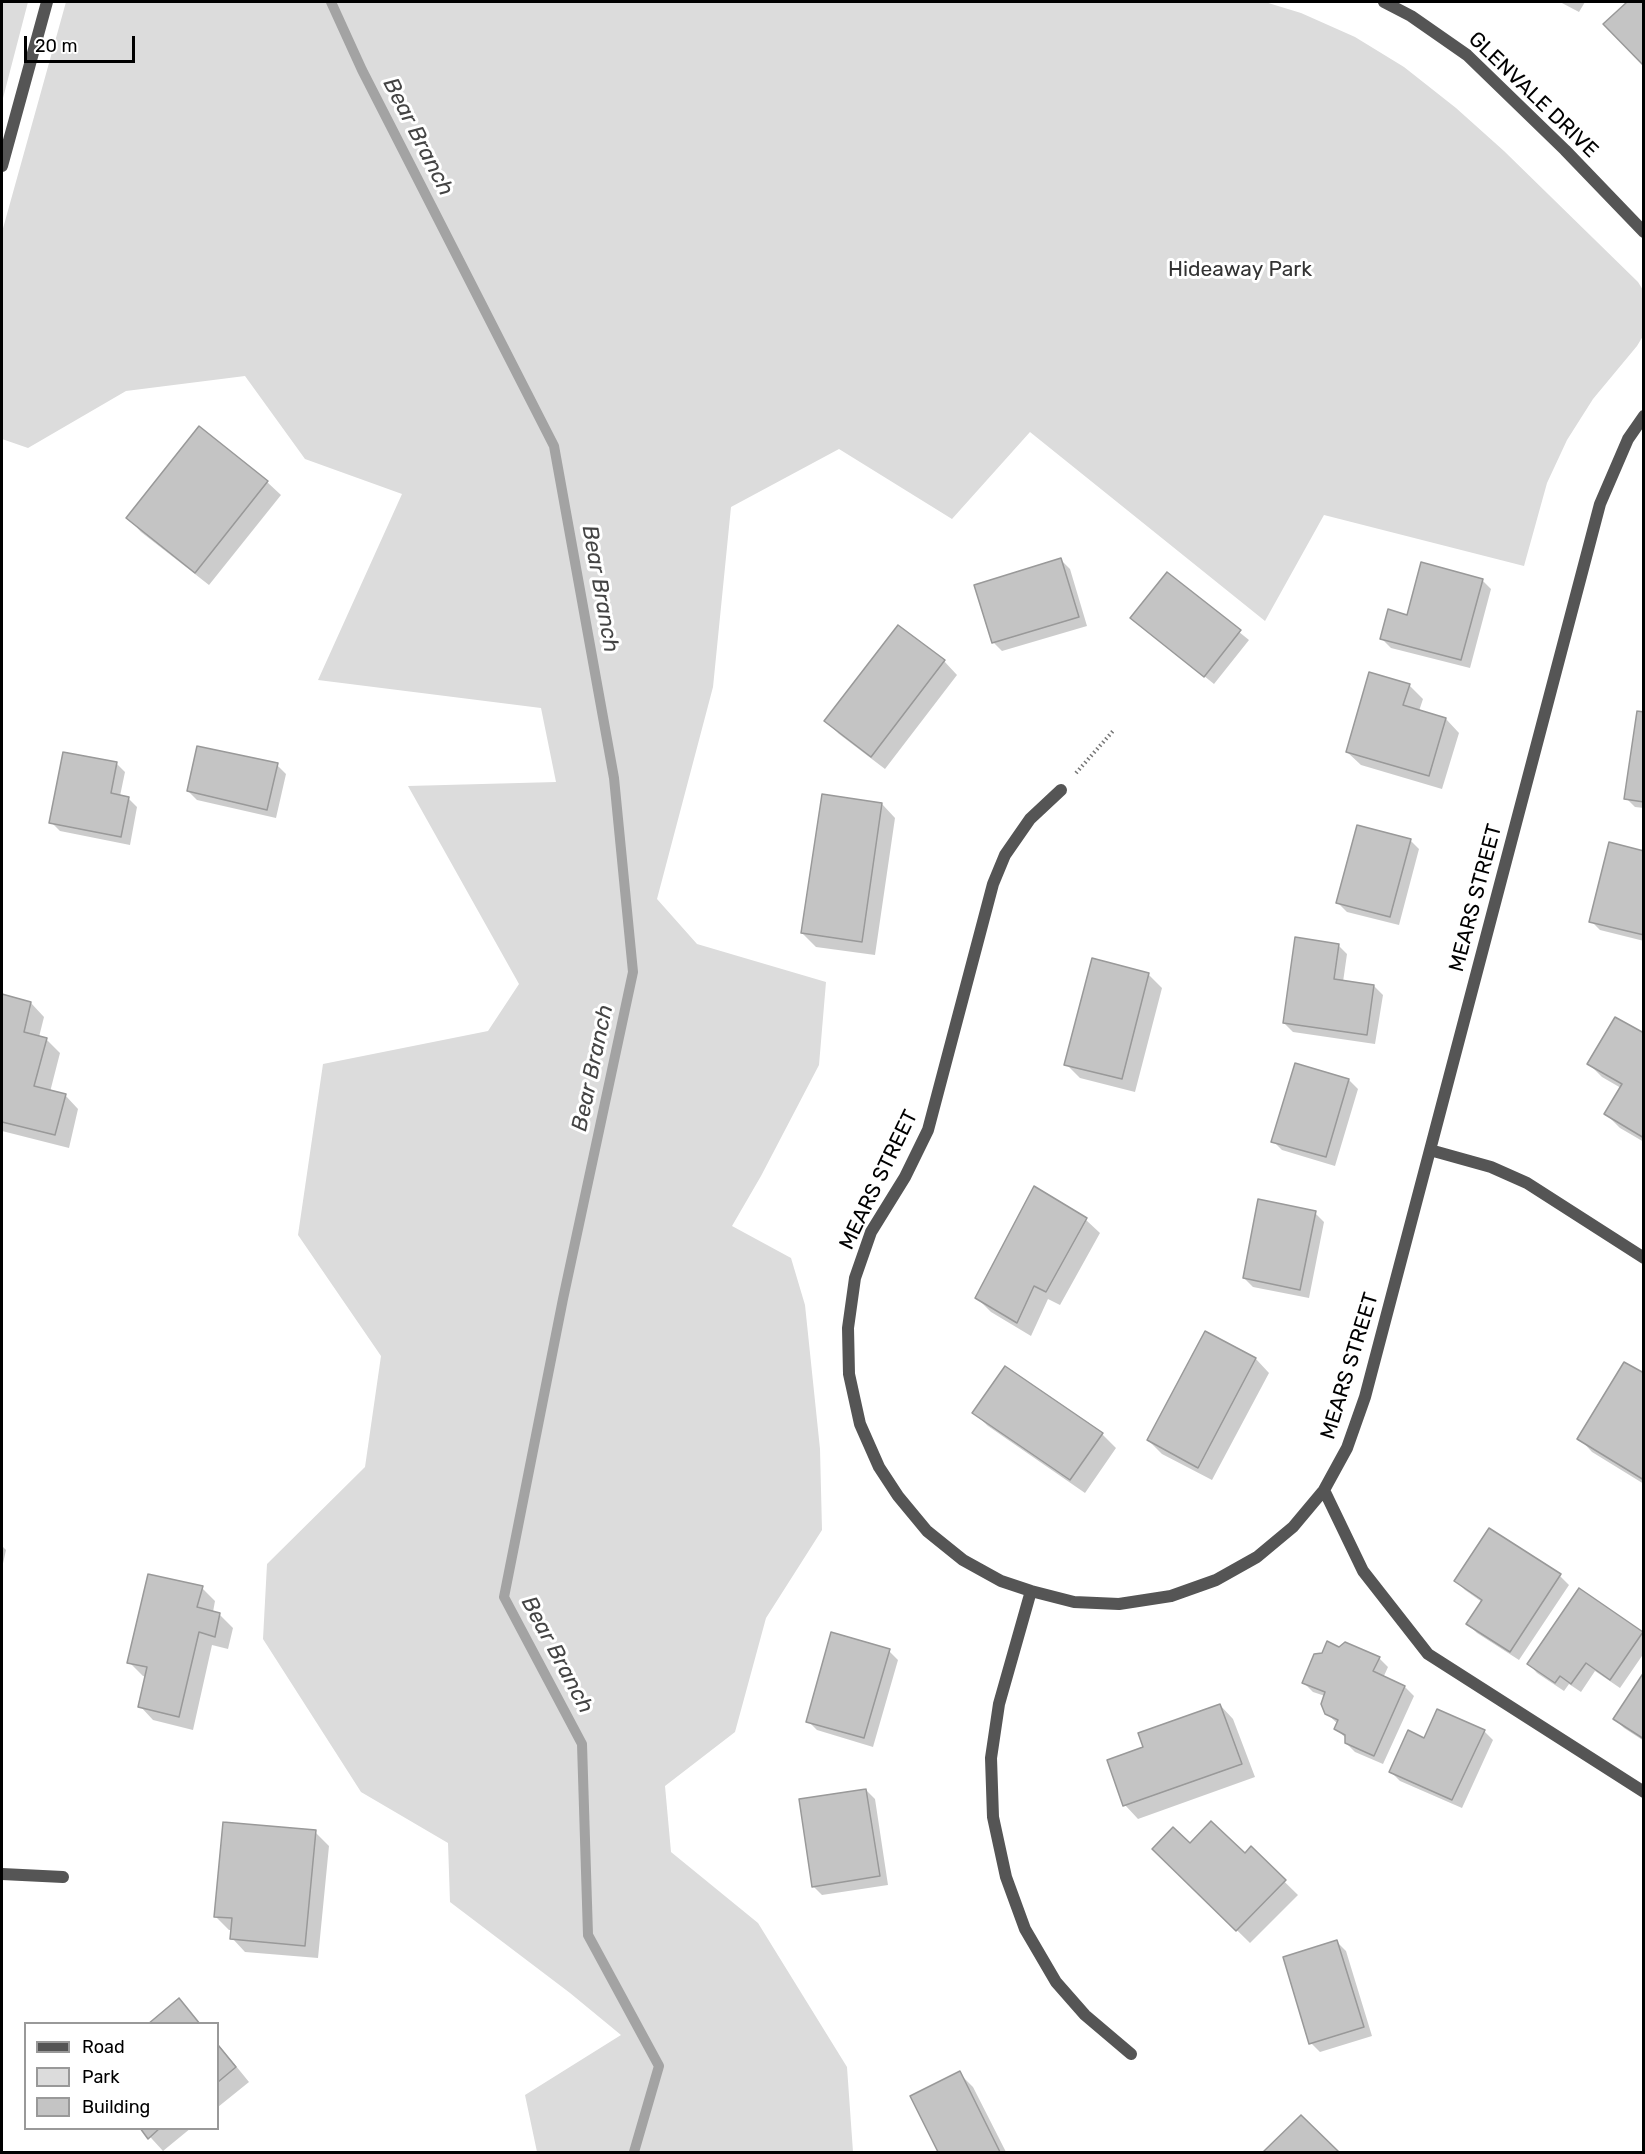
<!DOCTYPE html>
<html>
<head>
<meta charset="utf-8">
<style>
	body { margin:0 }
	#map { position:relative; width:1645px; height:2154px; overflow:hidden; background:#fff; font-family:Rubik,sans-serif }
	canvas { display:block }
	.frame { position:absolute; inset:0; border:3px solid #000; pointer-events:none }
	.legend { position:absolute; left:24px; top:2022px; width:195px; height:108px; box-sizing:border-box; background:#fff; border:2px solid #999; margin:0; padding:8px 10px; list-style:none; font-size:18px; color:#000 }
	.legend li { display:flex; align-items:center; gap:12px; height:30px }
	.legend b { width:30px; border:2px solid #999 }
	.scale { position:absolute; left:24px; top:36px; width:111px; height:27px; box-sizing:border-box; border:3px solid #000; border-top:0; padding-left:8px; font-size:18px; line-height:21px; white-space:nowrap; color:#000; -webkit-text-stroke:4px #fff; paint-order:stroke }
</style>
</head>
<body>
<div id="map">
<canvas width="1645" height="2154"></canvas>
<div class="frame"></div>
<ul class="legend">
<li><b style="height:8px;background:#555"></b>Road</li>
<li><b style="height:16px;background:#dcdcdc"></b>Park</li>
<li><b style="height:16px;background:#c4c4c4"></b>Building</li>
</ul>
<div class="scale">20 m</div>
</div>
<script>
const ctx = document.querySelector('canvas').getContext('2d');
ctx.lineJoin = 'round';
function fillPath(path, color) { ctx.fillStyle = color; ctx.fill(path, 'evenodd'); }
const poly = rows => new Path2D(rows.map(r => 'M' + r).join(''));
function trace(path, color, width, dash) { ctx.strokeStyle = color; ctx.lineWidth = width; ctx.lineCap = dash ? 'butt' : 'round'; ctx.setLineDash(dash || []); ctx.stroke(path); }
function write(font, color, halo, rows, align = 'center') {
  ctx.font = font + ' Rubik,sans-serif'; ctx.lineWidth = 6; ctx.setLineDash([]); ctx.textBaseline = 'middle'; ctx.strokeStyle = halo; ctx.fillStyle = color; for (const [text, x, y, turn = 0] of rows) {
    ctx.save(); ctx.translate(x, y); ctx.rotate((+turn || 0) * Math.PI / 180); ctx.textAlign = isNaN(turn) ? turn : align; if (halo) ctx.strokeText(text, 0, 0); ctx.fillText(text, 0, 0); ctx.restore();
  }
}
const green = poly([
	[2,2,28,2,2,102],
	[66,2,1265,2,1301,13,1355,37,1404,67,1456,108,1504,151,1638,282,1643,290,1643,336,1637,346,1593,399,1567,440,1547,483,1524,566,1324,515,1265,621,1030,432,952,519,839,449,731,507,713,687,657,899,697,944,826,982,819,1065,761,1176,732,1226,791,1258,805,1305,820,1449,822,1530,766,1618,735,1732,665,1786,671,1852,758,1923,847,2067,853,2152,537,2152,525,2095,621,2035,570,1993,450,1902,448,1843,361,1792,263,1639,267,1564,365,1467,381,1356,298,1235,323,1064,488,1031,519,984,408,786,556,782,541,708,318,680,402,494,305,459,245,376,126,391,28,448,2,439,2,232]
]);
const shadow = poly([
	[1560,2,1585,2,1579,12],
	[267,482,281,495,209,585,141,532,128,518],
	[1061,560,1070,569,1087,626,1002,651,993,642],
	[1167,574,1249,640,1214,684,1132,618],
	[1482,580,1491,589,1470,668,1391,648,1382,639,1408,616],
	[944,661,957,675,885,769,839,734,826,721],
	[1409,685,1423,699,1419,711,1446,719,1459,733,1442,789,1361,765,1347,752],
	[1644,714,1644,808,1635,807,1626,798],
	[116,763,125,772,120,796,128,798,137,807,130,845,60,831,51,822],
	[277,765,286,774,276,818,197,800,188,791],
	[882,804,895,818,875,955,816,947,802,933],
	[1410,840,1419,849,1399,925,1347,912,1338,903],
	[1644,853,1644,941,1600,930,1591,921],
	[1338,945,1347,954,1343,982,1374,986,1383,995,1375,1044,1293,1032,1284,1023],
	[1148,974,1162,988,1135,1092,1080,1078,1066,1064],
	[2,996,31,1003,44,1017,39,1037,46,1039,60,1053,50,1092,65,1095,78,1109,69,1148,2,1131],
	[1644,1035,1644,1142,1620,1128,1606,1114,1621,1088,1602,1077,1588,1063],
	[1349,1080,1358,1089,1335,1166,1282,1150,1273,1141],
	[1315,1213,1324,1222,1309,1298,1253,1287,1244,1278],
	[1086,1220,1100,1233,1060,1305,1048,1299,1031,1336,991,1312,977,1298],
	[1206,1333,1256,1359,1269,1373,1212,1480,1162,1454,1148,1440],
	[1005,1368,1102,1434,1116,1448,1085,1493,988,1426,974,1413],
	[1644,1375,1644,1484,1592,1452,1579,1438],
	[2,1546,6,1550,2,1568],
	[1560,1576,1569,1585,1519,1660,1477,1633,1468,1624,1482,1602,1465,1590,1456,1581],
	[202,1588,215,1601,213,1612,219,1614,233,1628,228,1649,212,1645,193,1730,153,1720,140,1706,147,1677,143,1676,129,1662],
	[1580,1590,1644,1634,1644,1653,1620,1688,1595,1671,1581,1692,1569,1684,1564,1691,1537,1673,1529,1664],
	[1339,1648,1379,1658,1388,1667,1383,1678,1405,1687,1414,1696,1383,1764,1355,1752,1346,1743,1347,1739,1336,1729,1338,1724,1326,1713,1325,1696,1313,1692,1304,1683],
	[889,1651,898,1660,873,1747,817,1730,808,1721],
	[1644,1675,1644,1741,1624,1728,1615,1719],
	[1220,1705,1233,1719,1255,1777,1138,1819,1125,1805,1109,1761,1145,1748],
	[1484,1731,1493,1740,1462,1808,1400,1781,1391,1772,1424,1740],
	[866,1790,875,1799,888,1885,822,1895,813,1886],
	[315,1832,329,1846,318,1958,245,1952,232,1938,232,1930,229,1930,215,1916],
	[1154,1849,1245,1855,1251,1849,1298,1895,1250,1943],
	[1337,1942,1346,1951,1372,2036,1320,2052,1311,2043],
	[218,2044,249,2082,218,2107],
	[959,2073,973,2087,1006,2152,939,2152,912,2097],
	[1301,2117,1337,2152,1265,2152],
	[142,2128,191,2128,163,2151]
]);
const stream = poly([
	[331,2,362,70,554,446,614,778,633,972,563,1299,504,1597,582,1744,588,1935,659,2066,634,2152]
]);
const building = poly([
	[1627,2,1644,2,1644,66,1603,24,1627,2],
	[199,426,268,481,195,573,126,518,199,426],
	[1061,558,1079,617,992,643,974,585,1061,558],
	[1421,562,1483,579,1461,660,1380,639,1388,609,1407,615,1421,562],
	[1167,572,1241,630,1204,677,1130,618,1167,572],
	[898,625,945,660,871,757,824,721,898,625],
	[1369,672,1410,684,1403,705,1446,718,1429,776,1346,752,1369,672],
	[1637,711,1644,712,1644,802,1624,799,1637,711],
	[197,746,278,763,267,810,187,791,197,746],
	[63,752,117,762,111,793,129,797,121,837,49,823,63,752],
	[822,794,882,803,862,942,801,933,822,794],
	[1357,825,1411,839,1390,917,1336,903,1357,825],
	[1609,842,1644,851,1644,935,1589,922,1609,842],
	[1295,937,1339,944,1334,979,1374,985,1367,1035,1283,1023,1295,937],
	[1092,958,1149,973,1122,1079,1064,1065,1092,958],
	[2,994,31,1002,24,1032,47,1038,34,1086,66,1094,55,1135,2,1122,2,994],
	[1615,1017,1644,1033,1644,1138,1604,1114,1622,1084,1587,1064,1615,1017],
	[1295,1063,1349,1079,1326,1157,1271,1142,1295,1063],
	[1034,1186,1087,1218,1046,1292,1034,1286,1017,1323,975,1298,1034,1186],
	[1258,1199,1316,1211,1300,1290,1243,1278,1258,1199],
	[1205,1331,1256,1358,1198,1468,1147,1440,1205,1331],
	[1624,1362,1644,1373,1644,1480,1577,1439,1624,1362],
	[1005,1366,1103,1433,1070,1480,972,1413,1005,1366],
	[1489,1528,1561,1574,1510,1652,1466,1624,1482,1600,1454,1581,1489,1528],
	[148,1574,203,1586,197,1607,220,1613,215,1637,199,1632,179,1717,138,1707,147,1667,127,1663,148,1574],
	[1579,1588,1643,1632,1610,1680,1586,1663,1571,1684,1560,1676,1555,1683,1527,1664,1579,1588],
	[831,1632,890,1649,864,1738,806,1722,831,1632],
	[1327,1641,1339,1647,1345,1642,1380,1657,1373,1671,1405,1686,1374,1756,1345,1743,1345,1735,1334,1729,1338,1720,1325,1714,1321,1704,1325,1692,1302,1683,1314,1654,1322,1653,1327,1641],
	[1644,1672,1644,1739,1613,1719,1644,1672],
	[1220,1704,1242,1764,1123,1806,1107,1760,1143,1747,1138,1733,1220,1704],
	[1437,1709,1485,1730,1452,1800,1389,1772,1408,1730,1424,1738,1437,1709],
	[866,1789,880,1876,812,1887,799,1799,866,1789],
	[1211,1821,1245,1853,1251,1846,1286,1880,1236,1931,1152,1849,1173,1827,1190,1843,1211,1821],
	[223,1822,316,1830,305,1946,230,1939,232,1918,214,1917,223,1822],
	[1337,1940,1364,2027,1309,2044,1283,1957,1337,1940],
	[179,1998,200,2024,148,2024,179,1998],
	[218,2045,236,2067,218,2082,218,2045],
	[960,2071,1000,2152,938,2152,910,2096,960,2071],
	[1301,2115,1339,2152,1263,2152,1301,2115],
	[140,2128,160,2128,148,2139,140,2128]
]);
const path = poly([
	[1076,773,1113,731]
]);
const minor = poly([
	[1384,2,1411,16,1467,55,1565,150,1644,232],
	[2,166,47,2],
	[1061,790,1030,819,1005,855,993,884,928,1130,905,1177,871,1232,855,1278,848,1328,849,1374,860,1424,879,1467,898,1496,927,1531,963,1560,1001,1581,1031,1591,1074,1602,1119,1604,1171,1596,1216,1580,1257,1557,1293,1527,1324,1490,1347,1448,1365,1397,1600,504,1628,439,1644,416],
	[1430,1150,1491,1167,1527,1183,1644,1258],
	[1324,1490,1363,1571,1428,1654,1644,1792],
	[1031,1591,999,1704,991,1758,993,1817,1006,1877,1025,1929,1056,1982,1085,2015,1131,2054],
	[2,1874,63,1877]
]);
const streetNames = [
	["GLENVALE DRIVE",1533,95,44],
	["MEARS STREET",1476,898,-75],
	["MEARS STREET",879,1180,-64],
	["MEARS STREET",1350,1366,-73]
];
const parkNames = [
	["Hideaway Park",1240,270]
];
const waterNames = [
	["Bear Branch",418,137,63],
	["Bear Branch",600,589,80],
	["Bear Branch",593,1068,-78],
	["Bear Branch",557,1655,62]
];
fillPath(green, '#dcdcdc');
fillPath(shadow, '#0003');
trace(stream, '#a3a3a3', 10);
fillPath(building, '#c4c4c4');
trace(building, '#999', 1.5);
trace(path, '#777', 4, [1.5, 3]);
trace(minor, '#555', 12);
write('21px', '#000', '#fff', streetNames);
write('21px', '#333', '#fff', parkNames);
write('italic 22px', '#444', '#fff', waterNames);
</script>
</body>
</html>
